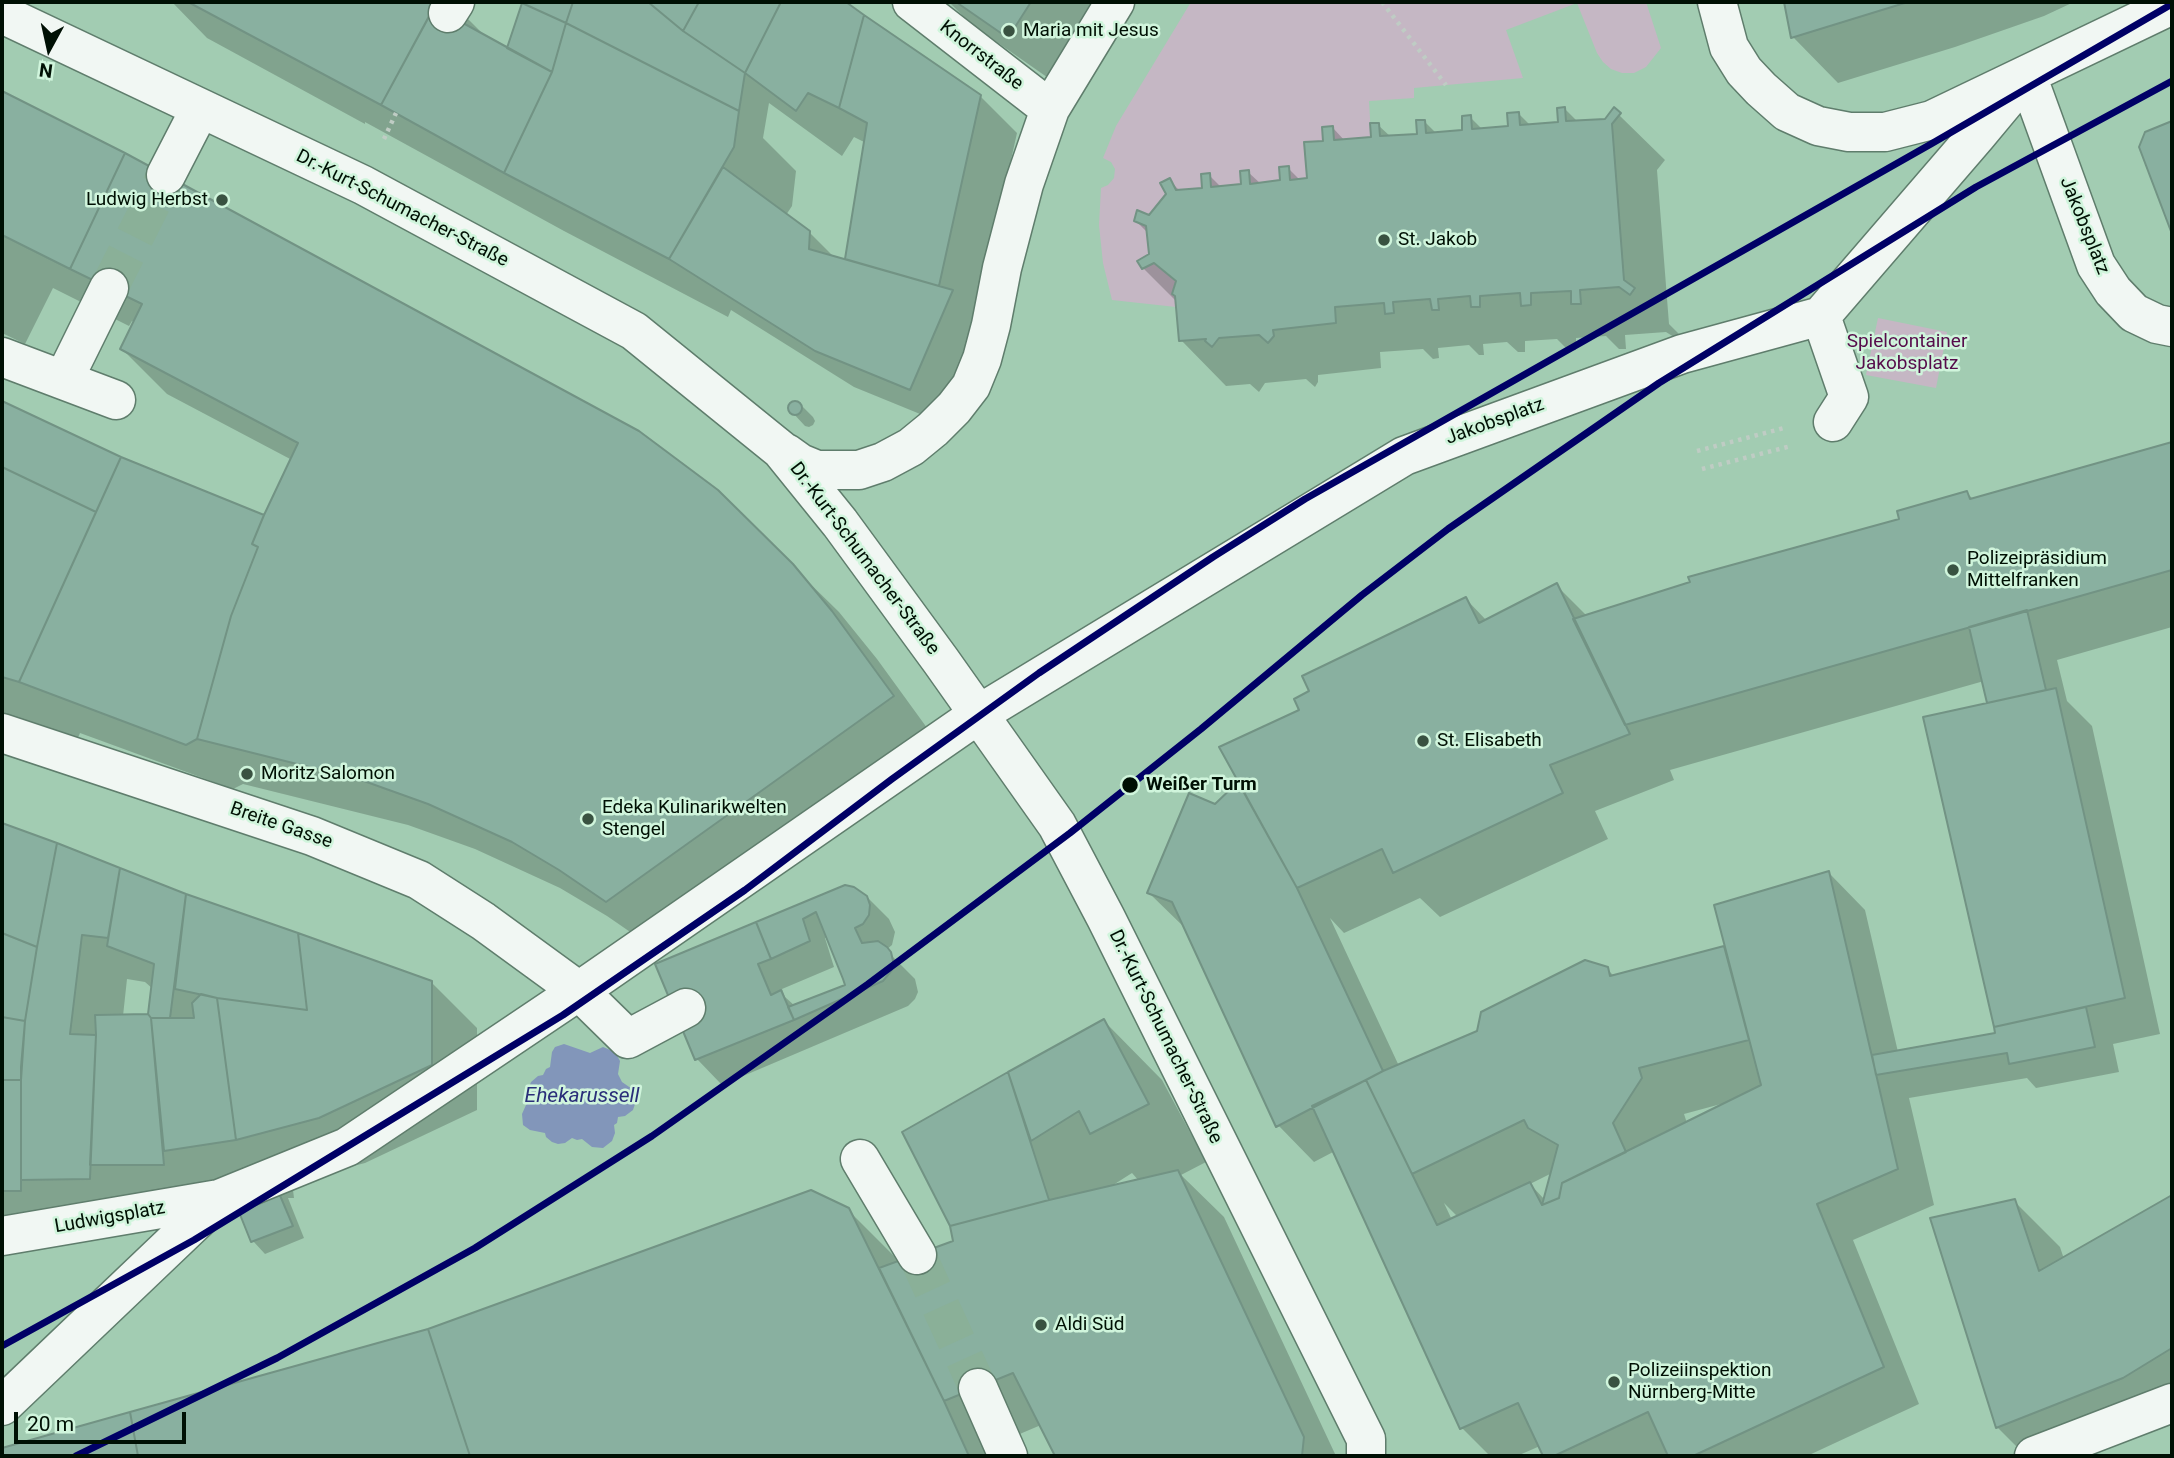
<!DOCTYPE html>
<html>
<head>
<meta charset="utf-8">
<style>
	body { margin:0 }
	#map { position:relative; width:2174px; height:1458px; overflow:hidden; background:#a2ccb2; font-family:Roboto,sans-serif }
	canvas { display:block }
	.frame { position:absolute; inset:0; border:4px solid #001004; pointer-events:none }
	.north { position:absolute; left:14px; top:14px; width:70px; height:70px; -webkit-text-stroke:5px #d0f5dc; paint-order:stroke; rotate:188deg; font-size:19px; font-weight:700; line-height:28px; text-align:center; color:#001004 }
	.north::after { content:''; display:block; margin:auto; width:24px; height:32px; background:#001004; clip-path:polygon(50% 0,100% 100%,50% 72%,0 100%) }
	.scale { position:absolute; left:14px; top:1412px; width:172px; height:32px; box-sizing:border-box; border:4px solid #001004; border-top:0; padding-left:9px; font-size:21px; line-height:24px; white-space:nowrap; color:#001004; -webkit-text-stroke:5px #d0f5dc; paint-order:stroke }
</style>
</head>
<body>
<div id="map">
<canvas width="2174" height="1458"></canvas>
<div class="frame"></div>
<div class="north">N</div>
<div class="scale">20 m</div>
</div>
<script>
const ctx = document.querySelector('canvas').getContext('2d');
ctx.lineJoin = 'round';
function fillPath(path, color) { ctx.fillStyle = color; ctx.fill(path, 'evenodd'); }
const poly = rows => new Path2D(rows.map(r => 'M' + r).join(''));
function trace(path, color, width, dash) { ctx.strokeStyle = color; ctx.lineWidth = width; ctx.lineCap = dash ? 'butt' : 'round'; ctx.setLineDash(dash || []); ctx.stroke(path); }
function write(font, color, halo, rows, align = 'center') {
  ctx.font = font + ' Roboto,sans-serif'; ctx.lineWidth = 5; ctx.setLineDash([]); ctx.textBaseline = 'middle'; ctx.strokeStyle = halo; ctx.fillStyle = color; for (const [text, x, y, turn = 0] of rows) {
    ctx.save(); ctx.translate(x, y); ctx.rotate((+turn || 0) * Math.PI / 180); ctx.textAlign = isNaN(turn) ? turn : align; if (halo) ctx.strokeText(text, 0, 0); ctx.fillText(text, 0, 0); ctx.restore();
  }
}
const green = poly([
	[1191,2,1646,2,1661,48,1646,67,1634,73,1622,73,1611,69,1603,62,1597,53,1577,3,1506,30,1523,78,1414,88,1414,98,1369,101,1371,137,1334,140,1333,126,1322,127,1323,141,1305,143,1307,178,1290,180,1288,166,1279,167,1280,180,1250,184,1249,171,1241,184,1211,187,1210,173,1201,174,1202,188,1176,190,1170,178,1160,182,1166,194,1149,215,1137,211,1134,221,1146,226,1149,254,1138,261,1154,263,1176,281,1172,294,1175,296,1176,307,1112,300,1103,263,1099,225,1101,188,1108,185,1114,178,1115,169,1111,162,1103,158,1116,126],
	[1878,318,1947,332,1936,388,1866,375]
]);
const water = poly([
	[564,1044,590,1053,603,1047,615,1052,620,1061,618,1074,622,1082,635,1091,636,1101,633,1110,625,1116,618,1117,617,1123,614,1125,615,1133,612,1141,603,1148,592,1147,582,1139,577,1140,572,1138,565,1143,558,1144,552,1142,546,1137,545,1133,530,1130,523,1125,522,1114,526,1105,530,1102,528,1090,531,1082,538,1076,543,1075,546,1069,550,1067,552,1052,555,1047]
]);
const shadow = poly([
	[172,2,451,2,486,37,509,50,525,2,842,2,980,96,1017,133,976,316,947,425,854,387,731,310,728,317,564,231,365,122,365,124,207,38],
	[769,103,842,156,854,137,866,143,847,261,835,258,809,232,786,215,792,206,796,171,763,138],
	[949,2,1107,2,1054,82,971,24],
	[1786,2,2074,2,2044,16,1955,47,1838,83,1793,37],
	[2,93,124,155,792,566,839,612,877,659,938,743,652,947,607,916,560,888,475,849,408,825,243,784,233,789,80,733,77,740,2,715,2,403,121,459,264,517,292,460,167,394,122,349,135,322,132,321,129,326,53,288,25,344,2,333],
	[1565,109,1578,122,1606,120,1619,115,1665,160,1657,170,1669,324,1680,335,1677,339,1666,332,1625,335,1626,349,1619,349,1606,336,1576,338,1576,350,1569,351,1557,339,1525,341,1525,352,1518,352,1507,342,1483,344,1484,355,1479,355,1469,345,1438,348,1439,358,1433,359,1423,349,1380,352,1381,368,1318,375,1318,382,1315,387,1306,379,1265,383,1259,392,1250,384,1226,386,1181,340,1177,302,1143,268,1151,254,1149,234,1136,221,1149,217,1168,194,1169,180,1180,191,1204,189,1209,175,1222,188,1243,186,1248,172,1261,184,1282,182,1288,168,1301,181,1309,180,1333,128,1345,141,1372,139,1378,125,1391,137,1419,136,1424,121,1437,134,1464,131,1470,117,1483,130,1510,128,1518,113,1531,126,1560,123],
	[2172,123,2172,229,2141,147,2147,133],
	[794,402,800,404,813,417,815,421,813,425,809,427,805,426,792,412,791,404],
	[2172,444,2172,627,2057,660,2067,701,2092,726,2160,1034,2113,1044,2119,1072,2036,1088,2027,1078,1909,1098,1934,1205,1853,1240,1919,1404,1807,1456,1545,1456,1540,1446,1517,1456,1490,1456,1462,1428,1335,1151,1314,1162,1278,1125,1186,929,1149,893,1215,806,1238,785,1244,791,1301,711,1466,599,1487,621,1556,585,1588,617,1901,520,1967,493,1974,500],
	[1984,681,1989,705,1997,1035,1898,1052,1865,910,1829,873,1728,952,1724,948,1614,976,1607,969,1479,1032,1399,1066,1330,918,1344,933,1420,898,1440,917,1608,839,1595,811,1674,780,1670,770],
	[1721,1104,1722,1106,1687,1123,1684,1114],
	[1552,1173,1545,1200,1530,1184],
	[1444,1203,1458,1217,1452,1220],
	[2,825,198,900,431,982,477,1028,477,1110,365,1163,292,1182,294,1198,288,1198,304,1238,265,1254,253,1241,238,1206,2,1237],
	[127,979,145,982,153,989,156,1025,147,1016,123,1016],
	[863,893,889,919,895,932,892,945,886,950,915,979,918,992,915,999,908,1006,722,1085,697,1059,657,965],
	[828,937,847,986,795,1006,785,997,782,989,834,967,825,938],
	[1104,1021,1162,1080,1206,1162,1181,1175,1224,1217,1336,1456,1057,1456,1041,1425,989,1447,993,1456,2,1456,2,1450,429,1330,848,1210,894,1256,898,1263,955,1242,951,1225,904,1132],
	[1132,1173,1139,1181,1110,1187],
	[2172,1197,2172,1421,2026,1456,1997,1427,1933,1220,2014,1201,2060,1247,2064,1259]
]);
const building = poly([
	[188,2,437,2,381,105,188,2],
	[523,2,573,2,566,23,522,3,523,2],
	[573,2,648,2,683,31,745,73,739,111,566,23,573,2],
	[648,2,699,2,683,31,648,2],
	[699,2,781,2,745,73,683,31,699,2],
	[781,2,846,2,864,15,839,108,808,93,796,111,745,73,781,2],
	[956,2,1031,2,1008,38,956,2],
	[1784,2,1908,2,1791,38,1784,2],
	[522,3,566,23,552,72,507,48,522,3],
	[434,7,552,72,504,173,381,105,434,7],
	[864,15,981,95,939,286,845,259,867,123,839,108,864,15],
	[566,23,739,111,734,147,669,259,504,173,552,72,566,23],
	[2,91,125,153,70,269,2,235,2,91],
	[1565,107,1566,121,1605,119,1614,107,1621,113,1612,124,1624,280,1635,288,1630,295,1619,287,1580,290,1581,304,1571,304,1571,291,1531,293,1531,305,1521,306,1520,293,1480,296,1480,307,1471,307,1470,296,1438,299,1439,310,1432,310,1430,299,1393,302,1394,313,1385,314,1384,303,1335,307,1336,323,1273,330,1274,336,1268,343,1259,335,1219,338,1212,347,1205,341,1206,339,1179,341,1175,296,1172,294,1176,281,1154,263,1142,269,1137,261,1149,254,1146,226,1134,221,1137,210,1149,215,1166,194,1160,183,1170,178,1176,190,1202,188,1201,174,1210,173,1211,187,1241,184,1240,171,1249,170,1250,184,1280,180,1279,167,1289,166,1290,180,1307,178,1304,142,1323,141,1322,127,1333,126,1334,140,1371,137,1370,123,1379,123,1380,136,1417,134,1416,120,1425,120,1426,133,1462,130,1462,116,1471,115,1472,129,1508,126,1507,113,1519,112,1520,125,1558,122,1557,108,1565,107],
	[2172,121,2172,234,2139,147,2145,132,2172,121],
	[125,153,639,431,718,490,793,564,832,611,894,696,606,902,559,870,512,842,428,804,361,780,197,739,231,616,258,547,252,544,264,515,298,443,120,349,142,304,70,269,125,153],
	[723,167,810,231,809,249,953,290,910,390,815,351,669,259,723,167],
	'788 408a7 7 0 1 1 14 0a7 7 0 1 1-14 0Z',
	[2,401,121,457,96,512,2,467,2,401],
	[2172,442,2172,570,1625,725,1573,619,1690,582,1688,577,1899,519,1897,511,1967,491,1970,499,2172,442],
	[121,457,264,515,252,544,258,547,231,616,197,739,186,745,19,682,121,457],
	[2,467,96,512,19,682,2,677,2,467],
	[1557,583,1630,734,1550,765,1563,793,1393,873,1382,849,1297,888,1219,747,1299,710,1294,699,1309,691,1302,676,1466,597,1479,623,1557,583],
	[2027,610,2046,690,1987,703,1969,627,2027,610],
	[2056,688,2125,998,1994,1027,1923,717,2056,688],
	[1238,782,1297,888,1383,1071,1276,1127,1172,902,1147,893,1189,793,1215,804,1238,782],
	[2,823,57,843,37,947,2,933,2,823],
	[57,843,120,868,108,938,82,935,70,1034,96,1035,90,1179,21,1180,21,1067,25,1021,37,947,57,843],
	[120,868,186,894,170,1018,151,1018,148,1014,154,964,107,946,120,868],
	[1829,871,1898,1169,1817,1204,1884,1367,1693,1456,1668,1456,1648,1412,1554,1456,1543,1456,1518,1403,1460,1429,1312,1106,1366,1080,1437,1225,1530,1182,1542,1205,1559,1198,1562,1183,1761,1085,1714,905,1829,871],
	[845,885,854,887,867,896,870,905,869,915,863,924,855,928,862,943,878,941,887,947,891,952,893,961,892,970,883,981,794,1020,788,1007,845,985,843,979,816,912,803,919,810,941,771,959,756,922,845,885],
	[186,894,298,933,307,1010,217,998,175,989,186,894],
	[756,922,771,959,758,964,771,995,781,990,794,1020,695,1060,655,964,756,922],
	[2,933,37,947,25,1021,2,1017,2,933],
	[298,933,432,981,432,1065,319,1118,236,1140,217,998,307,1010,298,933],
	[1724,946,1749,1040,1639,1068,1642,1078,1613,1123,1626,1152,1562,1183,1559,1198,1542,1205,1558,1145,1528,1128,1524,1120,1412,1174,1366,1080,1383,1071,1477,1031,1481,1012,1585,960,1608,967,1610,976,1724,946],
	[201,994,217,998,236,1140,164,1151,151,1018,194,1018,192,1003,201,994],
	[2086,1007,2095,1047,2009,1064,2007,1053,1876,1075,1872,1055,1995,1033,1994,1027,2086,1007],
	[148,1014,151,1018,164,1165,90,1165,96,1035,95,1015,148,1014],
	[2,1017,25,1021,21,1080,2,1080,2,1017],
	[1104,1019,1149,1104,1090,1134,1079,1111,1031,1141,1008,1072,1104,1019],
	[1008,1072,1049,1200,950,1226,902,1132,1008,1072],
	[2,1080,21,1080,21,1191,2,1191,2,1080],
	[1178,1170,1304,1437,1302,1456,1055,1456,1013,1373,944,1401,879,1268,953,1241,950,1226,1049,1200,1178,1170],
	[276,1186,293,1226,251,1242,235,1202,276,1186],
	[811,1190,849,1208,944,1401,969,1456,470,1456,428,1329,811,1190],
	[2172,1195,2172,1348,2123,1378,1996,1428,1930,1218,2015,1199,2039,1271,2172,1195],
	[428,1329,470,1456,138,1456,130,1412,428,1329],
	[130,1412,138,1456,2,1456,2,1448,130,1412]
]);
const minorTunnel = poly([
	[109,288,166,175],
	[917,1255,978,1388]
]);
const path = poly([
	[1382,2,1446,85],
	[384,139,396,113],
	[1697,451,1784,428],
	[1702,469,1791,446]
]);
const minor = poly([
	[912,2,1050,109],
	[1717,2,1729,47,1744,71,1761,89,1787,112,1818,126,1849,132,1885,132,1932,120,2172,5],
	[448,13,455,2],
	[2,14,363,185,634,331,781,450,840,523,941,661,1057,825,1106,918,1366,1439,1366,1456],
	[2027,75,2096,265,2113,291,2134,313,2157,324,2172,327],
	[166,175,200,109],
	[1821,316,1849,397,1833,422],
	[2,357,116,400],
	[64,379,109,288],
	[786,453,800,463,817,470,859,470,883,462,911,447,933,429,954,408,971,386,982,359,991,325,1002,268,1024,184,1050,109,1115,2],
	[2,733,312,836,419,880,483,921,579,991,628,1039,686,1008],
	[860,1159,917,1255],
	[2,1236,219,1199],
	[978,1388,1008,1456],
	[2,1406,219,1199,347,1147,579,991,979,714,1404,456,1682,354,1821,316,1977,135,2027,75],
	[2034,1456,2172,1403]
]);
const metro1 = poly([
	[2,1346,194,1240,563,1015,745,890,892,779,1039,673,1213,557,1305,499,1931,144,2172,4],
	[76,1456,277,1358,475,1248,652,1136,868,984,1070,833,1201,729,1362,595,1448,529,1659,383,1976,187,2172,81]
]);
const markers = [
	[1009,31,7,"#395241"],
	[222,200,7,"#395241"],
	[1384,240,7,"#395241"],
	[1953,570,7,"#395241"],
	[1423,741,7,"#395241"],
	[247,774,7,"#395241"],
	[1130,785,9,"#001004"],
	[588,819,7,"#395241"],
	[1041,1325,7,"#395241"],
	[1614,1382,7,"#395241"]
];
const poiNames = [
	["Maria mit Jesus",1023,31],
	["Ludwig Herbst",208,200,"right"],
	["St. Jakob",1398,240],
	["Polizeipräsidium",1967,559],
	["Mittelfranken",1967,581],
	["St. Elisabeth",1437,741],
	["Moritz Salomon",261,774],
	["Edeka Kulinarikwelten",602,808],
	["Stengel",602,830],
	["Aldi Süd",1055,1325],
	["Polizeiinspektion",1628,1371],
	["Nürnberg-Mitte",1628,1393]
];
const streetNames = [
	["Knorrstraße",981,56,38],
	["Dr.-Kurt-Schumacher-Straße",402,209,27],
	["Jakobsplatz",2084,226,68],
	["Jakobsplatz",1495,422,-20],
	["Dr.-Kurt-Schumacher-Straße",864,559,53],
	["Breite Gasse",281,826,19],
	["Dr.-Kurt-Schumacher-Straße",1165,1037,64],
	["Ludwigsplatz",110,1218,-10]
];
const parkNames = [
	["Spielcontainer",1907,342],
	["Jakobsplatz",1907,364]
];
const stopNames = [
	["Weißer Turm",1146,785]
];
const waterNames = [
	["Ehekarussell",582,1097]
];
fillPath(green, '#c5b7c4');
fillPath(water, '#8296ba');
fillPath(shadow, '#0003');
fillPath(building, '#89b0a0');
trace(building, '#729384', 2);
trace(minorTunnel, '#8ab098', 38, [38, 19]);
trace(minor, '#5f7d6c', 41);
trace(path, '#bfccc4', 4.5, [3.5, 5]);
trace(minor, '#f1f7f3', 38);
trace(metro1, '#006', 7);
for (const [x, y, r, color] of markers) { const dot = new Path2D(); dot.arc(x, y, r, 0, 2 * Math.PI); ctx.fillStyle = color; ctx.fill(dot); trace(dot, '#d0f5dc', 2.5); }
write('19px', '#001004', '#d0f5dc', poiNames, 'left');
write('19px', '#001004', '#d0f5dc', streetNames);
write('19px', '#560c4b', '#d0f5dc', parkNames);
write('bold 19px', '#001004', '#d0f5dc', stopNames, 'left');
write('italic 21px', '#2a2e79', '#d0f5dc', waterNames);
</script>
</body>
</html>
